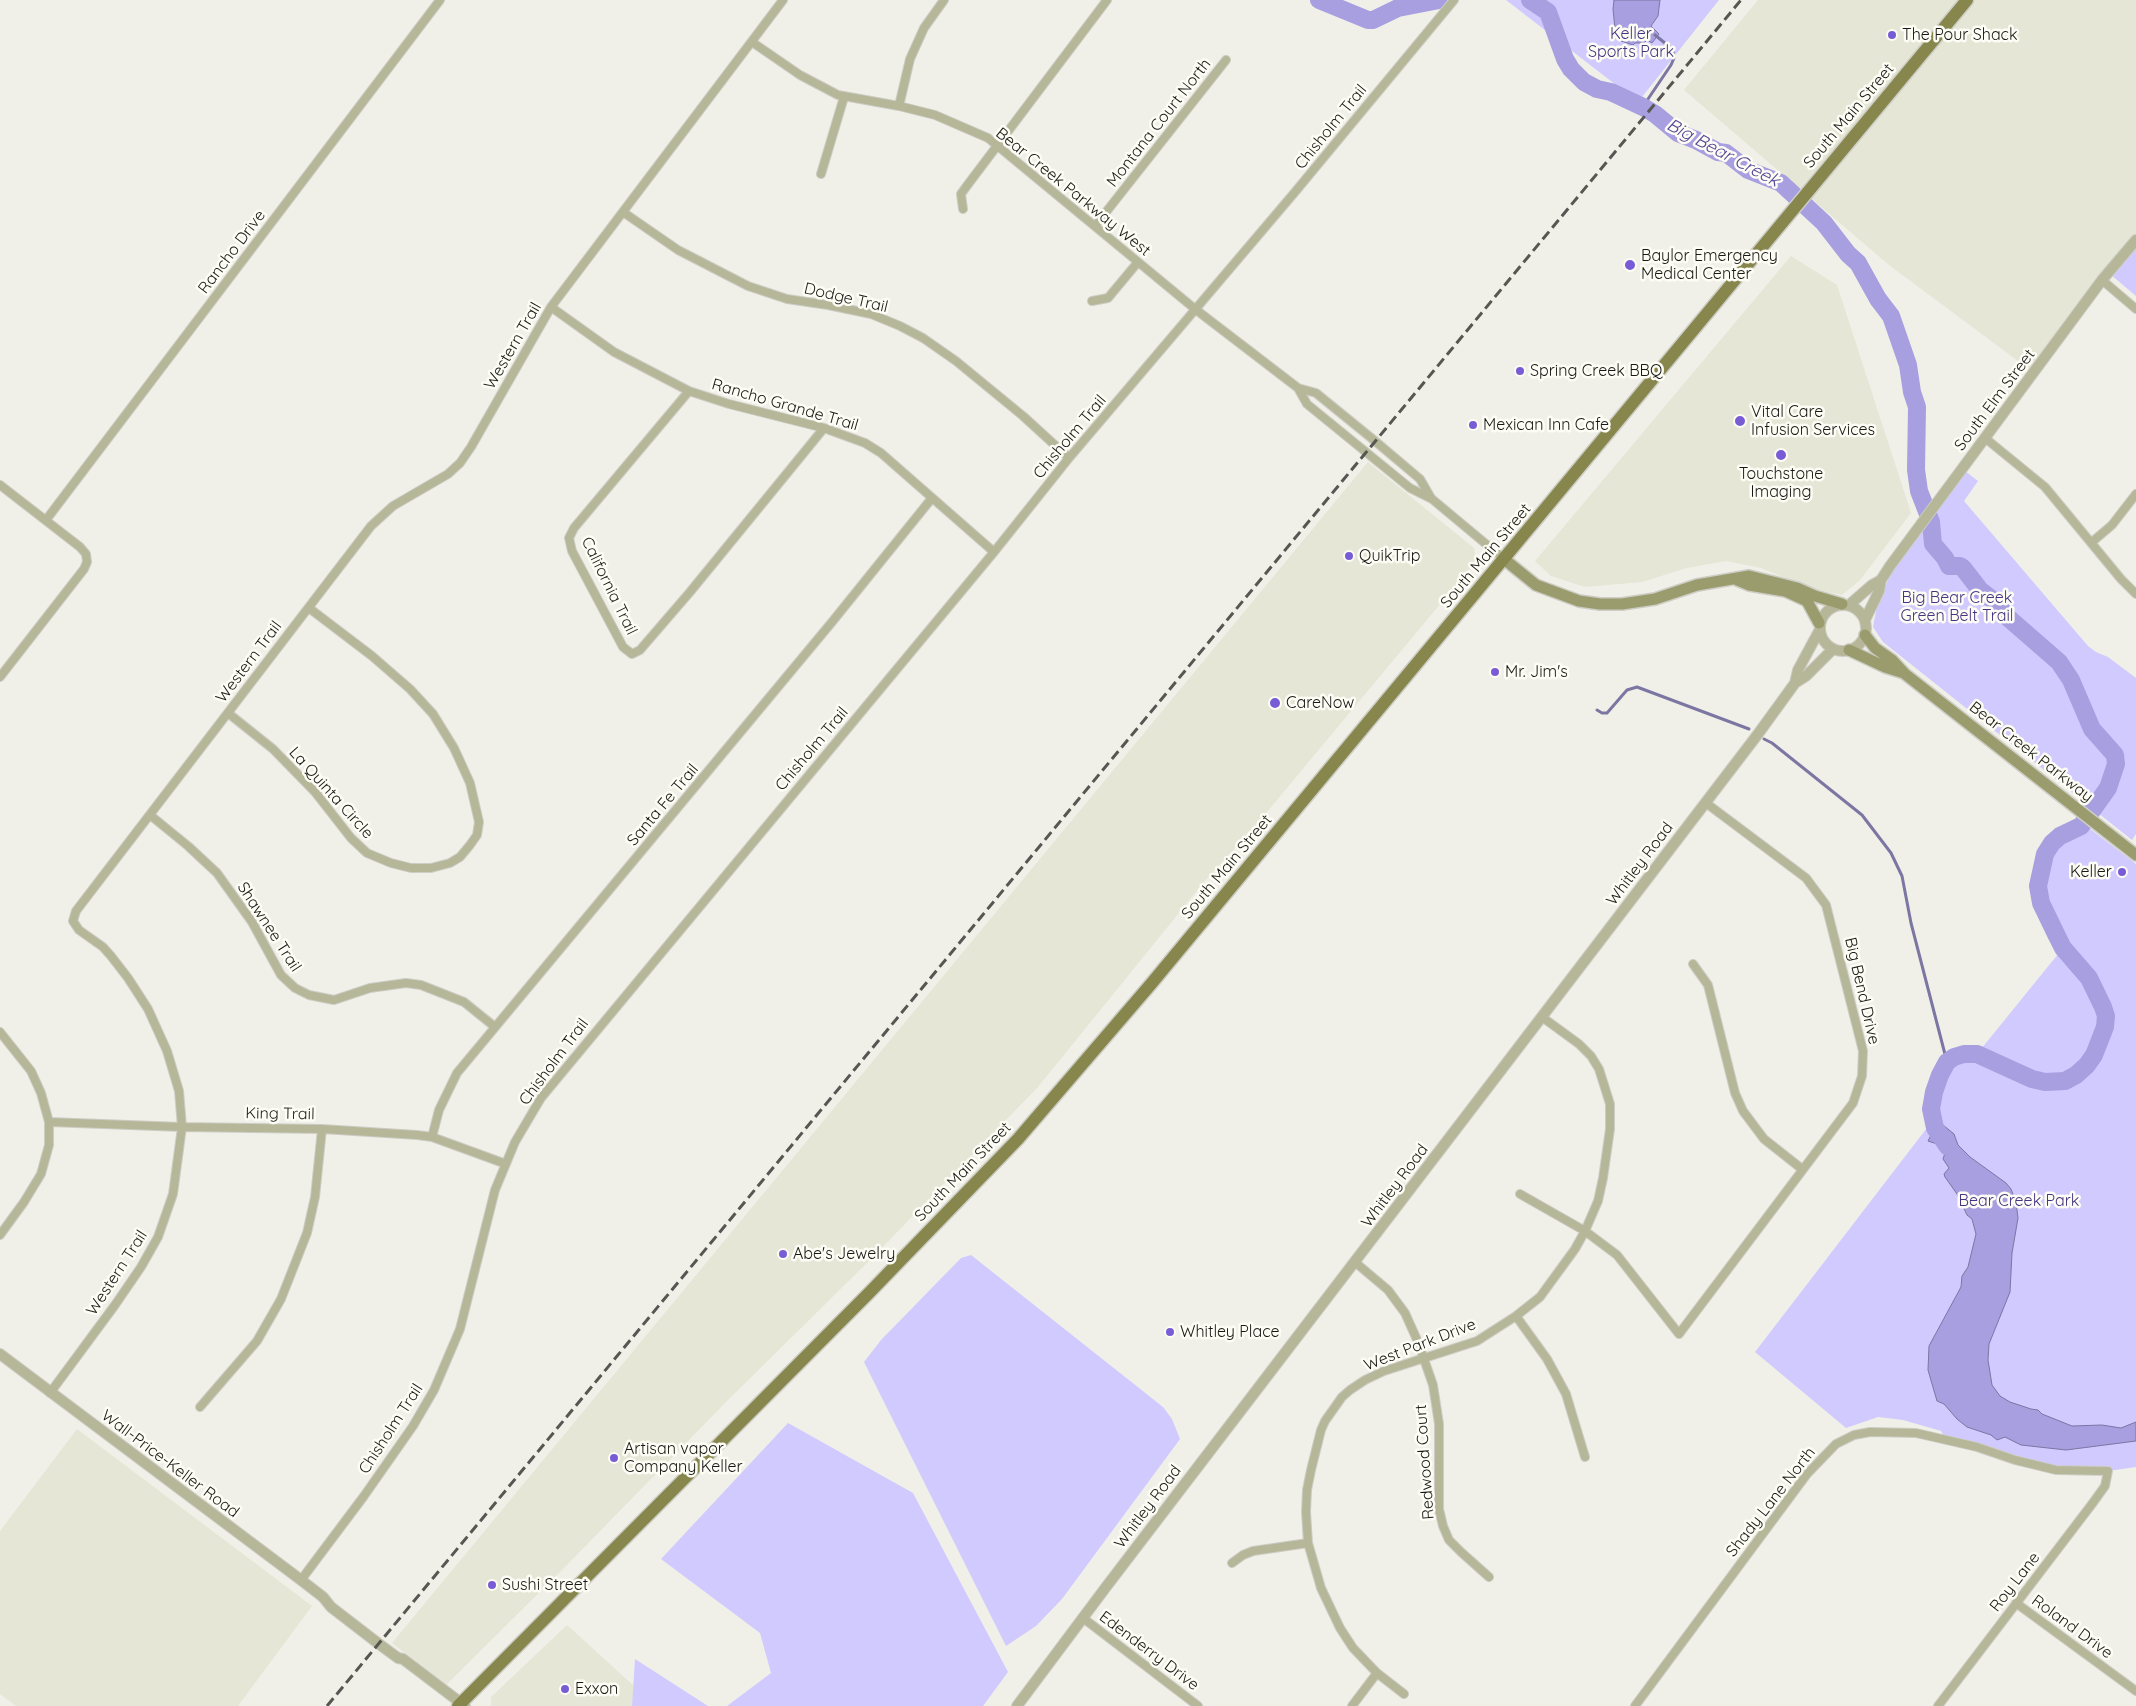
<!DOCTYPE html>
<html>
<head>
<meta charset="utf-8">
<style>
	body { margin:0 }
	canvas { display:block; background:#f0f0e8 }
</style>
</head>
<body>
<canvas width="2136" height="1706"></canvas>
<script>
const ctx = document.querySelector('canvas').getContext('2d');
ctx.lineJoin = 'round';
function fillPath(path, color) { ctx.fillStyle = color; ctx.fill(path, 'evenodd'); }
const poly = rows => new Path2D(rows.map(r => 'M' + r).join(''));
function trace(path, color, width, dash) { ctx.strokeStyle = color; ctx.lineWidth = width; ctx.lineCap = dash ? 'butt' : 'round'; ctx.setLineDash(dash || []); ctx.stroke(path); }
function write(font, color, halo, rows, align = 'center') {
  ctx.font = font + ' Quicksand,sans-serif'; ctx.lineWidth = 5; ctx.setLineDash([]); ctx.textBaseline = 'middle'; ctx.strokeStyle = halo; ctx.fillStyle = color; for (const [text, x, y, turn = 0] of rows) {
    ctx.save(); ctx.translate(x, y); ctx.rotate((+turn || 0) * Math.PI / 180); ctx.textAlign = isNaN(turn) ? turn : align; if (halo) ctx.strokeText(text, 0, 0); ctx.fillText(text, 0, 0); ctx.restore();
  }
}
const built = poly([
	[1758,0,2136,0,2136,240,2034,373,1889,265,1684,90],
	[1791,256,1837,285,1911,513,1860,580,1842,595,1809,588,1761,568,1726,561,1687,568,1642,582,1585,587,1551,576,1535,561],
	[1368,462,1474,548,1476,561,1257,824,1204,882,1038,1087,870,1260,728,1400,564,1568,446,1685,392,1643],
	[77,1429,312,1606,238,1706,16,1706,0,1694,0,1531],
	[567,1625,634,1686,632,1706,491,1706,491,1697]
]);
const green = poly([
	[1506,0,1719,0,1638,102],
	[2133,235,2136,238,2136,296,2104,269],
	[1965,471,1978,481,1964,501,2088,646,2096,652,2108,657,2136,678,2136,834,2132,840,1883,642,1873,627,1877,606,1895,563],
	[2085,825,2136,864,2136,1467,2108,1471,2074,1471,1945,1438,1941,1431,1903,1420,1878,1417,1846,1428,1755,1352,1933,1120,1931,1109,1934,1092,1947,1062,1954,1057,1964,1054,1977,1054,2063,948,2041,903,2038,886,2041,869,2045,854,2052,843,2060,836],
	[971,1255,1163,1407,1172,1419,1180,1439,1062,1599,1036,1626,1006,1646,864,1362,881,1340,961,1258],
	[788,1423,913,1493,1008,1672,983,1706,727,1706,771,1673,760,1633,661,1559],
	[635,1659,708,1706,632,1706]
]);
const water = poly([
	[1614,0,1660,0,1658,16,1651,26,1659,34,1652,43,1647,40,1644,43,1635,43,1633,45,1621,41,1615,29,1613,9,1614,0],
	[1943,1125,1954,1134,1958,1145,1970,1157,2006,1183,2011,1189,2016,1202,2018,1218,2012,1253,2010,1292,1989,1344,1988,1360,1992,1385,2000,1396,2010,1402,2031,1409,2038,1410,2042,1414,2072,1426,2102,1425,2121,1428,2136,1422,2136,1441,2066,1450,2021,1445,2005,1437,1997,1440,1991,1435,1967,1427,1957,1419,1944,1404,1937,1401,1928,1370,1929,1346,1961,1287,1962,1276,1968,1267,1976,1234,1972,1219,1967,1215,1957,1194,1945,1177,1944,1174,1949,1168,1943,1159,1945,1153,1940,1150,1937,1144,1928,1141,1931,1135,1929,1130,1943,1125]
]);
const stream = poly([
	[1646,109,1648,99,1671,65,1674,58,1673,52,1671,48,1655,35],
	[1597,710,1602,713,1607,713,1627,690,1637,687,1749,729],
	[1764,739,1772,743,1862,815,1891,853,1902,876,1911,923,1947,1062]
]);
const river = poly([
	[1319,0,1368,20,1373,20,1398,8,1439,0],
	[1530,0,1548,12,1565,59,1571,69,1584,82,1597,89,1611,92,1643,107,1655,114,1678,133,1696,140,1718,152,1726,153,1748,170,1781,183,1824,223,1848,254,1858,263,1878,299,1891,316,1908,365,1912,392,1917,407,1916,470,1919,491,1931,522,1933,544,1945,558,1949,566,1960,566,1963,568,1980,590,1998,604,2005,615,2059,662,2071,680,2092,729,2115,755,2116,764,2108,788,2081,826,2060,836,2052,843,2045,854,2038,886,2041,903,2056,934,2063,948,2089,978,2103,1007,2106,1016,2105,1027,2094,1055,2087,1065,2076,1075,2065,1081,2045,1082,2032,1079,1977,1054,1964,1054,1954,1057,1947,1062,1940,1075,1934,1092,1931,1109,1935,1128,1948,1147]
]);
const minor = poly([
	[752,42,800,75,838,95,899,106,935,115,988,138,1195,309,1298,388,1307,404,1410,488,1432,499,1504,559],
	[899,106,910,59,924,28,944,0],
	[821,174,844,97],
	[963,209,961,194,966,187,1107,0],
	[623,212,678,250,748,286,787,299,828,305,871,314,900,326,923,338,956,361,1023,416,1069,458],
	[1095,226,1226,60],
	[2102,280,2136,309],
	[1092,301,1108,298,1138,262],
	[551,307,614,352,689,391,729,404,824,428,865,443,881,453,994,552],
	[1298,388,1316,393,1375,441,1420,479,1431,498],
	[689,391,574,528,569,538,572,551,623,647,632,654,640,650,690,592,824,428],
	[1985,438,2045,487,2121,579,2136,594],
	[0,485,80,547,86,554,87,562,84,569,0,677],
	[46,520,440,0],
	[2092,542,2112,525,2136,494],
	[228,713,273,749,315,792,351,838,367,853,391,863,411,868,431,868,450,863,460,857,470,845,477,835,479,822,470,783,454,748,433,714,410,689,372,656,309,608],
	[150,815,188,846,217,873,252,922,281,975,295,988,309,995,334,1000,370,988,406,983,421,985,464,1002,495,1027],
	[1693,964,1708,985,1735,1093,1743,1111,1764,1139,1802,1169],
	[0,1032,31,1071,41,1093,49,1122,49,1145,41,1174,24,1202,0,1235],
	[49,1122,182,1127,322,1129,417,1135,432,1137,506,1164],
	[432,1137,439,1110,457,1073,832,622,932,498],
	[1520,1194,1585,1231,1617,1255,1679,1334,1853,1103,1862,1076,1863,1051,1826,905,1806,878,1706,803],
	[1356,1263,1388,1290,1405,1313,1418,1342,1433,1385,1439,1424,1439,1509,1443,1526,1449,1540,1461,1552,1489,1577],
	[1516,1316,1547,1359,1566,1394,1585,1457],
	[50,1393,115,1305,141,1267,158,1237,173,1194,182,1127,179,1091,167,1051,148,1009,128,978,111,956,103,947,79,930,73,921,76,911,371,526,393,506,448,474,460,463,471,447,551,307,783,0],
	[200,1407,257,1341,281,1299,307,1233,315,1197,322,1129],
	[1232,1563,1243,1555,1253,1551,1308,1543],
	[301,1580,364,1496,413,1426,434,1390,460,1329,495,1190,515,1142,541,1098,994,552,1069,458,1295,192,1454,0],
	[2016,1603,2136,1691],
	[1083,1618,1198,1706],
	[1404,1694,1377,1673,1353,1648,1340,1628,1321,1588,1308,1543,1306,1512,1307,1490,1311,1470,1321,1430,1325,1421,1342,1397,1350,1390,1365,1380,1384,1371,1477,1341,1516,1316,1540,1297,1575,1249,1585,1231,1598,1201,1603,1178,1610,1129,1610,1104,1599,1069,1591,1056,1579,1044,1542,1017],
	[1352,1706,1377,1673],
	[1635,1706,1807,1474,1836,1444,1854,1435,1870,1432,1916,1433,1977,1447,2015,1460,2056,1470,2108,1471,2105,1486,2092,1504,1938,1706]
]);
const tertiary = poly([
	'1820 628a23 23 0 1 1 46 0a23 23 0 1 1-46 0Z',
	[1849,605,1872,585,1881,580],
	[1865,620,1879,591,1881,580,1890,566,2102,280,2136,240],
	[1795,683,1806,676,1833,649],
	[0,1354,301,1580,323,1597,331,1607,379,1644,398,1658,403,1659,465,1706],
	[1017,1706,1106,1587,1758,734,1795,683,1798,670,1819,631]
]);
const secondary = poly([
	[1504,559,1536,585,1579,601,1600,604,1622,604,1655,599,1697,585,1749,576,1797,588,1815,596,1842,604],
	[1737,580,1749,585,1785,591,1807,601,1819,623],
	[1865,635,1875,648,1892,660,1905,674,2136,855],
	[1849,650,1885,667,1904,673]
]);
const primary = poly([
	[458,1706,869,1293,1018,1139,1151,984,1967,0]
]);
const rail = poly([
	[327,1706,1741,0]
]);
const markers = [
	[1892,35,5,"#785cd6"],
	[1630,265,6,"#785cd6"],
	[1520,371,5,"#785cd6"],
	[1740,421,6,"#785cd6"],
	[1473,425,5,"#785cd6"],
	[1781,455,6,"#785cd6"],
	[1349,556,5,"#785cd6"],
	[1495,672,5,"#785cd6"],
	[1275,703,6,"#785cd6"],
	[2122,872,5,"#785cd6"],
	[783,1254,5,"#785cd6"],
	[1170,1332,5,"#785cd6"],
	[614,1458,5,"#785cd6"],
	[492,1585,5,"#785cd6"],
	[565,1689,5,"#785cd6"]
];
const parkNames = [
	["Keller",1631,34],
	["Sports Park",1631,52],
	["Big Bear Creek",1957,598],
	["Green Belt Trail",1957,616],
	["Bear Creek Park",2019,1201]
];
const poiNames = [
	["The Pour Shack",1902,35],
	["Baylor Emergency",1641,256],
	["Medical Center",1641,274],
	["Spring Creek BBQ",1530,371],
	["Vital Care",1751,412],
	["Infusion Services",1751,430],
	["Mexican Inn Cafe",1483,425],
	["Touchstone",1781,474,"center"],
	["Imaging",1781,492,"center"],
	["QuikTrip",1359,556],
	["Mr. Jim's",1505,672],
	["CareNow",1286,703],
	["Keller",2112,872,"right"],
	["Abe's Jewelry",793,1254],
	["Whitley Place",1180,1332],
	["Artisan vapor",624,1449],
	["Company Keller",624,1467],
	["Sushi Street",502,1585],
	["Exxon",575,1689]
];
const streetNames = [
	["South Main Street",1849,116,-50],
	["Montana Court North",1159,123,-52],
	["Chisholm Trail",1331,127,-51],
	["Bear Creek Parkway West",1073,192,39],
	["Rancho Drive",232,252,-53],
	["Dodge Trail",846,298,13],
	["Western Trail",513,346,-60],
	["South Elm Street",1995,400,-53],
	["Rancho Grande Trail",785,405,16],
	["Chisholm Trail",1070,437,-50],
	["South Main Street",1486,556,-50],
	["California Trail",609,586,64],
	["Western Trail",249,662,-53],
	["Chisholm Trail",812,749,-50],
	["Bear Creek Parkway",2031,752,38],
	["La Quinta Circle",331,793,48],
	["Santa Fe Trail",663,805,-50],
	["Whitley Road",1640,864,-53],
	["South Main Street",1227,867,-50],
	["Shawnee Trail",269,927,57],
	["Big Bend Drive",1862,991,77],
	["Chisholm Trail",554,1062,-53],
	["King Trail",280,1114,1],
	["South Main Street",963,1172,-46],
	["Whitley Road",1395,1186,-53],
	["Western Trail",117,1273,-57],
	["West Park Drive",1420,1345,-21],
	["Chisholm Trail",391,1429,-57],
	["Redwood Court",1425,1462,-94],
	["Wall-Price-Keller Road",170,1464,37],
	["Shady Lane North",1771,1502,-52],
	["Whitley Road",1148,1507,-53],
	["Roy Lane",2015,1582,-52],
	["Roland Drive",2072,1627,36],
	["Edenderry Drive",1149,1651,37]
];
const waterNames = [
	["Big Bear Creek",1723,153,28]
];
fillPath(built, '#e5e6d6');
fillPath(green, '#d0caff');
fillPath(water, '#a79fe0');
trace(water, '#7c76a3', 1);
trace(stream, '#7c76a3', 3);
trace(river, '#a79fe0', 18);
trace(minor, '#cdcdc6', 10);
trace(tertiary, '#cdcdc6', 12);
trace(secondary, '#cdcdc6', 14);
trace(primary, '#cdcdc6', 15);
trace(minor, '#b6b798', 8);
trace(tertiary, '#b6b798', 10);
trace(secondary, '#9b9c6d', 11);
trace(primary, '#87874d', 12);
trace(rail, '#565652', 3, [10, 5]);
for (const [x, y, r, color] of markers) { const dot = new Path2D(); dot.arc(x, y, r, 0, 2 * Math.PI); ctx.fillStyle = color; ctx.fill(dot); trace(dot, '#fdfdf5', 2); }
write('16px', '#463481', '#fdfdf5', parkNames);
write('16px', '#181815', '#fdfdf5', poiNames, 'left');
write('16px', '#181815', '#fdfdf5', streetNames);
write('italic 18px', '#574796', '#fdfdf5', waterNames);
</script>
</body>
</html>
